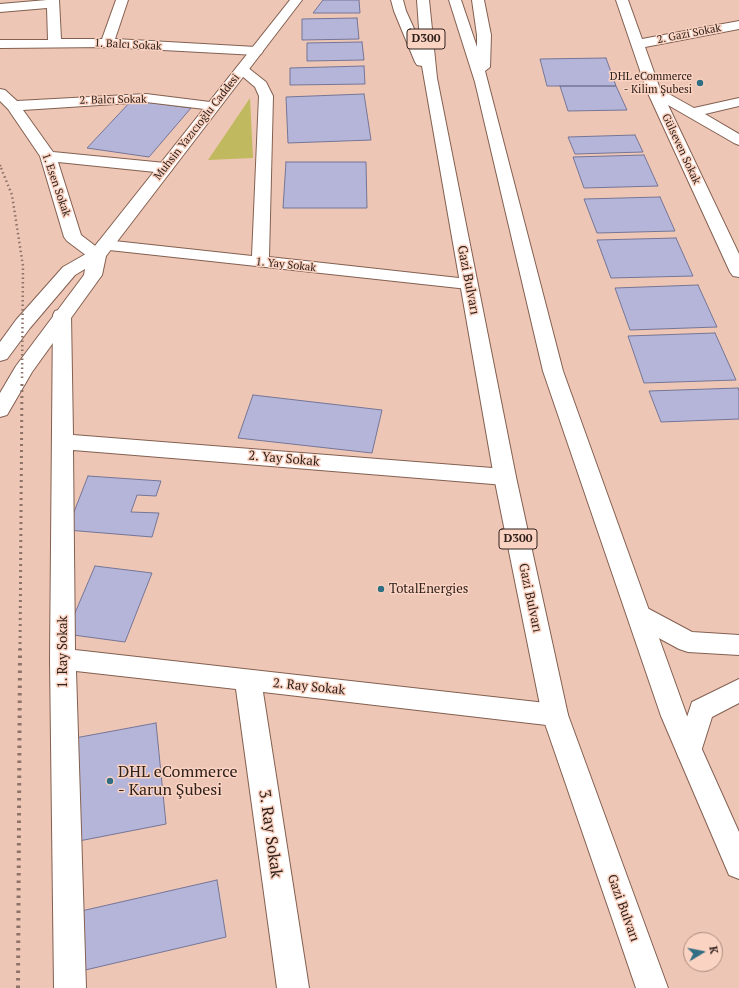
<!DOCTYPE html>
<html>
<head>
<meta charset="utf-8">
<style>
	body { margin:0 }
	#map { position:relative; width:739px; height:988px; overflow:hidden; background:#eec6b6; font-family:"PT Serif",serif }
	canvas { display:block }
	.north { position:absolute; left:683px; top:932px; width:40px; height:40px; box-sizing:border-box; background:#fbd3c2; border:1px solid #a98c7f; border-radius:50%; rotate:80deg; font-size:11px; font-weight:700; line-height:16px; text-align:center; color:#2f211b }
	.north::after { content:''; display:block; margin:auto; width:14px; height:18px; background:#306e84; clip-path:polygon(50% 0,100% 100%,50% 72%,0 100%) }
</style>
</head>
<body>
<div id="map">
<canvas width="739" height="988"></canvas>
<div class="north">K</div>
</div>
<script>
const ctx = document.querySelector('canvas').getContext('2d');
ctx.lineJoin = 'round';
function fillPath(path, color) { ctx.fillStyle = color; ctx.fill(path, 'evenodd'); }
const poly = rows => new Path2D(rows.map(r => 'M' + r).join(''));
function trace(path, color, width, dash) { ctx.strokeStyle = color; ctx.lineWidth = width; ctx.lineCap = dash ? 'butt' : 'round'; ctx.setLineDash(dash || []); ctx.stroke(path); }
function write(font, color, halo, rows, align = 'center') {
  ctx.font = font + ' "PT Serif",serif'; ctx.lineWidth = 3; ctx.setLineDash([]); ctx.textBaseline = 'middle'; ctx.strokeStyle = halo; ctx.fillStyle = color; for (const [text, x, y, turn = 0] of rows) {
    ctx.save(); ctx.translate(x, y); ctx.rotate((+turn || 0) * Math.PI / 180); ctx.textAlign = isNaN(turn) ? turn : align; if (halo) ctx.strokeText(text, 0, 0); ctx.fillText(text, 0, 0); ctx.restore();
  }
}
const green = poly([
	[250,98,253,158,208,160]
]);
const building = poly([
	[323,0,359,0,360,13,313,13,323,0],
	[357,18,359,39,302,40,302,19,357,18],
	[362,42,364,60,307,61,307,43,362,42],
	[606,58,616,86,547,86,540,59,606,58],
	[364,66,365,84,290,85,290,68,364,66],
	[560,86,616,86,627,110,568,111,560,86],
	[364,94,371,140,288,143,286,97,364,94],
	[132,100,191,108,149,157,87,148,132,100],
	[635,135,643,152,575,154,568,137,635,135],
	[644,155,658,186,584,188,573,157,644,155],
	[286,162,366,162,367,208,283,208,286,162],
	[660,197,675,231,597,233,584,199,660,197],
	[676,238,693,276,611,278,597,240,676,238],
	[698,285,717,327,630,330,615,288,698,285],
	[715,333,736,380,644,383,628,336,715,333],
	[738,388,739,391,739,419,661,422,649,391,738,388],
	[253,395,382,410,372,453,238,438,253,395],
	[88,476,161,481,156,496,137,495,131,512,159,513,152,537,67,530,88,476],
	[95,566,152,573,125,642,66,634,95,566],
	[156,723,166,824,79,841,75,738,156,723],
	[217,880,226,937,81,971,77,912,217,880]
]);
const minor = poly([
	[47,0,59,0,61,39,102,39,116,0,128,0,115,39,256,47,261,48,263,51,261,54,256,55,107,47,0,48,0,40,48,40,47,8,0,12,0,4,47,0],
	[616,0,628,0,642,39,739,21,739,29,645,47,660,89,694,108,739,98,739,106,705,114,739,134,739,145,734,143,668,105,739,254,739,277,733,276,730,272,647,91,616,0],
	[242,66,247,67,266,82,273,96,269,257,468,279,474,280,477,284,474,288,468,289,100,249,106,255,103,259,97,260,91,259,67,241,64,237,40,156,8,109,0,101,0,89,5,90,17,101,146,94,218,103,220,106,218,109,213,110,146,102,23,110,53,152,165,163,171,165,173,168,171,171,165,173,58,162,81,235,98,248,96,245,99,241,105,240,252,256,259,96,255,87,235,70,237,67,242,66],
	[62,309,69,311,71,315,73,435,505,469,513,472,516,477,513,482,505,485,73,450,75,650,555,704,564,707,568,715,564,723,555,726,263,692,309,988,277,988,236,689,76,671,86,988,54,988,50,659,53,315,55,311,62,309]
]);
const tertiary = poly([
	[290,0,302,0,106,256,102,275,32,372,7,415,0,417,0,393,16,366,84,275,85,269,75,275,30,328,7,359,0,361,0,342,16,320,63,267,91,251,290,0],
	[640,606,649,609,692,632,739,635,739,655,688,652,679,649,631,623,628,616,631,609,640,606],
	[739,679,739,703,712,717,699,758,689,762,679,758,676,750,692,702,739,679]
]);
const trunk = poly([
	[391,0,403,0,406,11,420,42,417,0,429,0,437,78,516,477,568,715,668,988,636,988,542,715,494,477,422,66,417,65,415,62,394,11,391,0],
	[449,0,461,0,477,47,477,35,472,0,484,0,491,35,490,67,485,71,563,371,687,716,739,832,739,879,729,875,661,716,543,371,475,82,449,0]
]);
const railFar3 = poly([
	[0,165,2,169]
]);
const railFar2 = poly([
	[1,168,12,195,23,266,22,381]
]);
const railFar1 = poly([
	[20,650,22,380]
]);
const rail = poly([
	[18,988,20,649]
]);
const markers = [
	[700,83,4,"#306e84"],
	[381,589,4,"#306e84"],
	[110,781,4,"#306e84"]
];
const farStreetnames = [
	["2. Gazi Sokak",689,34,-11],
	["1. Balcı Sokak",128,45,3],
	["2. Balcı Sokak",113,100,-1],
	["Muhsin Yazıcıoğlu Caddesi",197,127,-52],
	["Gülseven Sokak",681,149,65],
	["1. Esen Sokak",56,185,71],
	["1. Yay Sokak",286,265,6]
];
const farPoinames = [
	["DHL eCommerce",692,77],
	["- Kilim Şubesi",692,90]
];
const shields = [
	[426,39,38],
	[518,539,38]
];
const shieldNames = [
	["D300",426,39],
	["D300",518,539]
];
const streetNames = [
	["Gazi Bulvarı",468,280,79],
	["2. Yay Sokak",284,459,5],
	["Gazi Bulvarı",530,598,78],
	["1. Ray Sokak",63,652,-90],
	["2. Ray Sokak",309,687,6],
	["Gazi Bulvarı",623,908,70]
];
const poiNames = [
	["TotalEnergies",389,589]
];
const nearPoinames = [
	["DHL eCommerce",118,772],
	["- Karun Şubesi",118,790]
];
const nearStreetnames = [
	["3. Ray Sokak",270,834,82]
];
fillPath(green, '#c1b95f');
fillPath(building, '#b4b5d9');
trace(building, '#747596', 1);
trace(minor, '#836051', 2);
trace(tertiary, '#836051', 2);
trace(trunk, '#836051', 2);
fillPath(minor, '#fff');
fillPath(tertiary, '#fff');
fillPath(trunk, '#fff');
trace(railFar3, '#8c7267', 2, [1.5, 2.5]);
trace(railFar2, '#8c7267', 2.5, [1.5, 3]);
trace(railFar1, '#8c7267', 3, [2, 4]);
trace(rail, '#8c7267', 4, [2.5, 5]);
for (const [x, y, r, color] of markers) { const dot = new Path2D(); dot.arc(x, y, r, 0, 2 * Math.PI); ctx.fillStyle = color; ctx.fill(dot); trace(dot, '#fbd3c2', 1.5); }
write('11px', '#2f211b', '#fbd3c2', farStreetnames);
write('11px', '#2f211b', '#fbd3c2', farPoinames, 'right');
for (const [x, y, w] of shields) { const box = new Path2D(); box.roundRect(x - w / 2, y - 10, w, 20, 3); ctx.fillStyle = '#fbd3c2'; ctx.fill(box); trace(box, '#2f211b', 1); }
write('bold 12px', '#2f211b', null, shieldNames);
write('13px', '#2f211b', '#fbd3c2', streetNames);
write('13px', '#2f211b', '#fbd3c2', poiNames, 'left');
write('16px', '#2f211b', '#fbd3c2', nearPoinames, 'left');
write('16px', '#2f211b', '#fbd3c2', nearStreetnames);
</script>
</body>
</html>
